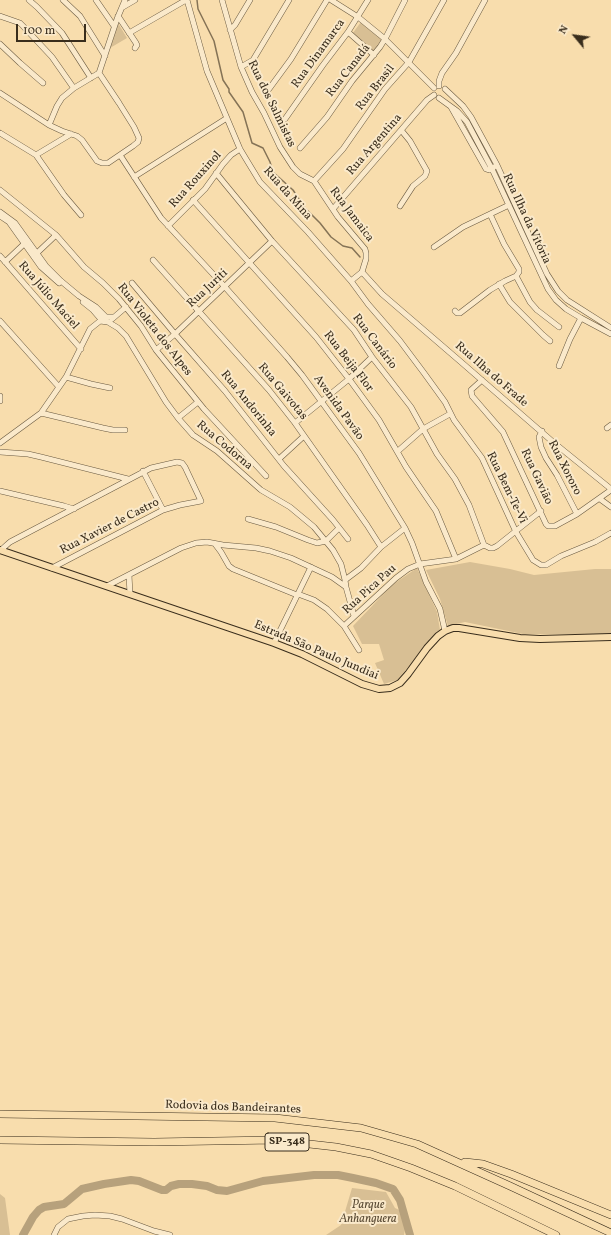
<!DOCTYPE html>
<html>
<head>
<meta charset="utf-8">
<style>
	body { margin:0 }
	#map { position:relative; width:611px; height:1235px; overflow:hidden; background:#f8ddad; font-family:Vollkorn,serif }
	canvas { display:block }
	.north { position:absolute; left:555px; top:16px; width:40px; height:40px; -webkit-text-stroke:3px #fae9ca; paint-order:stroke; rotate:299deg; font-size:11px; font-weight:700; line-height:16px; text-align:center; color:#392d1c }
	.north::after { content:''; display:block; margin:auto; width:14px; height:18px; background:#392d1c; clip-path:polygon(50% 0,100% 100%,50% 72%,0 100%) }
	.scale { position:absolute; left:16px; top:24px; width:70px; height:18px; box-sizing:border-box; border:2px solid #392d1c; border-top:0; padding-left:5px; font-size:12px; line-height:14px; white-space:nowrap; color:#392d1c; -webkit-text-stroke:3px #fae9ca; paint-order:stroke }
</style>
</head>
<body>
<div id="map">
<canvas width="611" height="1235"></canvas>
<div class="north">N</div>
<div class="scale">100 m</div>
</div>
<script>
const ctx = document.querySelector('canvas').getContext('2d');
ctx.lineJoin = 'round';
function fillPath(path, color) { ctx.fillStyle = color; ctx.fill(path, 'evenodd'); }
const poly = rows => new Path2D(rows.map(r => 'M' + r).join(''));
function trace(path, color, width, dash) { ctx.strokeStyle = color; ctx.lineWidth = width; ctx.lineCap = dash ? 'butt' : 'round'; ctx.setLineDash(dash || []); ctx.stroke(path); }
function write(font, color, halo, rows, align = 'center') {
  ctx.font = font + ' Vollkorn,serif'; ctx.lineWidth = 4; ctx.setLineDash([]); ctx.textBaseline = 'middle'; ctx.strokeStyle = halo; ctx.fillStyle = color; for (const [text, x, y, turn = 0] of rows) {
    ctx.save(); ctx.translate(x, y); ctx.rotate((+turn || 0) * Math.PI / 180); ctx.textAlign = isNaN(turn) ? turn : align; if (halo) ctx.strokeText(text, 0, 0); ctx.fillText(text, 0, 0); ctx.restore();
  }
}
const green = poly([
	[361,22,383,39,373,53,352,34],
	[118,23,127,38,110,48],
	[470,562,510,569,534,575,595,569,611,569,611,634,523,634,465,622,448,626,440,599,426,570],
	[417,568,437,612,440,630,397,680,384,684,375,663,384,660,379,644,362,644,353,626,392,585],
	[352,1188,386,1192,395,1208,408,1214,404,1235,326,1235,341,1225],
	[0,1194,5,1198,10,1235,0,1235]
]);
const stream = poly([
	[197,0,198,9,214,41,223,80,229,89,229,92,243,112,252,143,263,148,270,162,273,172,293,190,305,208,320,223,331,237,343,246,352,248,360,257]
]);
const river = poly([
	[23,1235,33,1217,39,1210,44,1207,64,1204,82,1189,104,1184,131,1180,139,1181,162,1190,166,1190,171,1186,179,1184,192,1184,207,1186,217,1190,227,1191,263,1181,314,1175,338,1175,353,1178,376,1183,393,1189,400,1200,410,1235]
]);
const minor = poly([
	[29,0,37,7,62,33,91,78],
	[63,0,80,16,105,56],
	[96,0,114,26],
	[187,0,207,71,240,149,246,159,260,182,308,232,351,281,368,304,400,341,424,373,445,402,454,420,482,458,516,532,533,560,541,565,546,565,561,556,595,542,611,533],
	[222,0,241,67,252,92,264,113,280,147,293,167,300,174,314,181,338,217,365,249,366,253,366,259,362,272,351,281],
	[331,0,358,17,385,39,434,88],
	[123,7,135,0],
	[0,16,20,23,23,26,52,57,73,87],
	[118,16,136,43,137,45,135,48],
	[230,30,235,25,250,0],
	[348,32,374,55],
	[129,33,186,0],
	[0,44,20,63,43,83],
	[241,67,253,60,289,0],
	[99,73,117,19,125,0],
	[439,86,439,81,442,73,456,53,485,0],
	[269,89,291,59,327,0],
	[445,89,463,106,471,117,497,165,547,274,558,291,567,300,611,328],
	[0,93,49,125,62,131,77,136,82,140,97,161,102,163,108,163,133,146,138,142,139,138,134,127,119,103,99,73],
	[439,98,457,111,467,122,492,169,548,289,556,300,566,309,581,318,611,334],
	[451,107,486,169,489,170,494,167],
	[285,119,323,65,348,32,368,0],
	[49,125,57,106,62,98,74,88,99,73],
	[0,133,36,155,64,195,81,215],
	[300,148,327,117,352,81,380,47,385,39,405,0],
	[36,155,71,134],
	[120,155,161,218,225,287,287,357,302,375,359,453,405,528,412,543,426,582,440,609,445,631],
	[216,173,272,241,354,330,372,357,411,407,437,454,455,479,469,505,484,545],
	[134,177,227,118],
	[314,181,343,149,385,89,409,62,444,0],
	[0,190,56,235,84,267,103,283,119,299,141,326,156,350,204,409,266,476],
	[193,200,316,337,349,379,379,420,406,467,436,511,456,559],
	[400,206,413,186,425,176,427,171,410,141,401,130],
	[333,209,427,100,434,95],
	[0,212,15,223,46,266,61,281,79,296,96,307,106,317,114,317],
	[0,216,9,222,41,267,59,283],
	[168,226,205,189,223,164,231,155,240,149],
	[434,247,463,227,509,205],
	[37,253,56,235],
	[0,256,81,349],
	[153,260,269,390,295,423,367,525,381,547],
	[5,262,24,244],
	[362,272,382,294,461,362,553,442,611,489],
	[516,276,530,302,537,310,559,327],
	[132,283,175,334,225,391,284,466,333,520,348,539],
	[499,284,510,302,543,335,550,341],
	[83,302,93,310,99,317,106,321],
	[455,311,457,313,460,313,490,290,505,281,516,276,519,272,519,269,504,244,490,214],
	[112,319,126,307],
	[0,321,59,387],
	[156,350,175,334,272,241],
	[559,366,570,339,581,318],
	[66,377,91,384,110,388],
	[482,380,471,390,472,396,503,432,546,524,548,526,555,526,577,514,611,490],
	[0,396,0,401],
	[41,413,103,428,113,430,125,430],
	[178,418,198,402],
	[295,423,349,379,372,357],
	[607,428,611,425],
	[542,431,539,437,541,447,546,458,557,475,577,514],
	[0,443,41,413,66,377,90,329,100,321,108,322,118,328,126,336,166,402,178,418,193,435,217,451,261,490,290,507,314,527,333,550,341,564,345,580,346,587],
	[398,451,423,429,450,414],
	[0,452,28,454,41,457,128,479],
	[279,459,304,436],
	[143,471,163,510],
	[0,491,64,506,74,509],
	[600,499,611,507],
	[248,519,276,527,308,540,317,543,326,541,339,528],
	[215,544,221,552,229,566,233,569,297,595],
	[484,545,490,548,493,548,497,546,541,511],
	[1,550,10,542,151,468,177,462,182,463,185,467,201,501,180,505,163,510,52,568],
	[129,575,130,594],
	[345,580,361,568,381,547,405,528],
	[107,586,181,548,196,543,207,542,223,545,256,548,270,551,291,558,332,577,346,587,354,616],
	[298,594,314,600,327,609,344,626,359,650],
	[344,626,396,578,408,569,420,564,456,559,484,545],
	[274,643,311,567],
	[54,1235,58,1227,68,1219,83,1216,95,1215,110,1216,122,1219,154,1231,170,1235]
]);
const major = poly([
	[0,550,274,643,302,654,362,684,379,689,390,688,400,683,408,674,427,648,438,636,445,631,453,628,459,628,520,638,540,639,611,637]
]);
const highway = poly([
	[0,1114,275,1118,361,1128,417,1144,510,1186,611,1233],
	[0,1140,154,1142,274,1140,336,1147,371,1154,411,1168,455,1186,556,1235],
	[465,1162,483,1164,511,1174,611,1215]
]);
const shields = [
	[287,1142,44]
];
const shieldNames = [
	["SP-348",287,1142]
];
const streetNames = [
	["Rua Dinamarca",319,54,-54],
	["Rua Canadá",349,71,-52],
	["Rua Brasil",376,88,-52],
	["Rua dos Salmistas",271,104,64],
	["Rua Argentina",375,145,-49],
	["Rua Rouxinol",196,180,-48],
	["Rua da Mina",287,194,48],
	["Rua Jamaica",351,215,53],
	["Rua Ilha da Vitória",526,219,65],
	["Rua Juriti",208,289,-43],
	["Rua Júlio Maciel",48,296,49],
	["Rua Violeta dos Alpes",154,330,52],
	["Rua Canário",374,342,53],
	["Rua Beija Flor",348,362,52],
	["Rua Ilha do Frade",491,375,41],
	["Rua Gaivotas",282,392,50],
	["Rua Andorinha",248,404,51],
	["Avenida Pavão",338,408,54],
	["Rua Codorna",224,446,40],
	["Rua Xororo",564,468,63],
	["Rua Gavião",536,477,65],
	["Rua Bem-Te-Vi",506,488,64],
	["Rua Xavier de Castro",110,527,-27],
	["Rua Pica Pau",370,590,-42],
	["Estrada São Paulo Jundiai",316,651,23],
	["Rodovia dos Bandeirantes",233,1108,2]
];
const parkNames = [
	["Parque",368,1206],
	["Anhanguera",368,1220]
];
fillPath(green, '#d8bf94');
trace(stream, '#857356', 1.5);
trace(river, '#b7a17c', 8);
trace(minor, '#695940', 6);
trace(major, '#392d1c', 8);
trace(highway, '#392d1c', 8);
trace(minor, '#fae9ca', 5);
trace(major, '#f8ddad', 6);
trace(highway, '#f8ddad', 7);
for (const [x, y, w] of shields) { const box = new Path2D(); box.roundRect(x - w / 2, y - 9, w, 18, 3); ctx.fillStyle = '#fae9ca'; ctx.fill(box); trace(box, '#392d1c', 1); }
write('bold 11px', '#392d1c', null, shieldNames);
write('12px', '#392d1c', '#fae9ca', streetNames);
write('italic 12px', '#594a34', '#fae9ca', parkNames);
</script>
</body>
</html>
